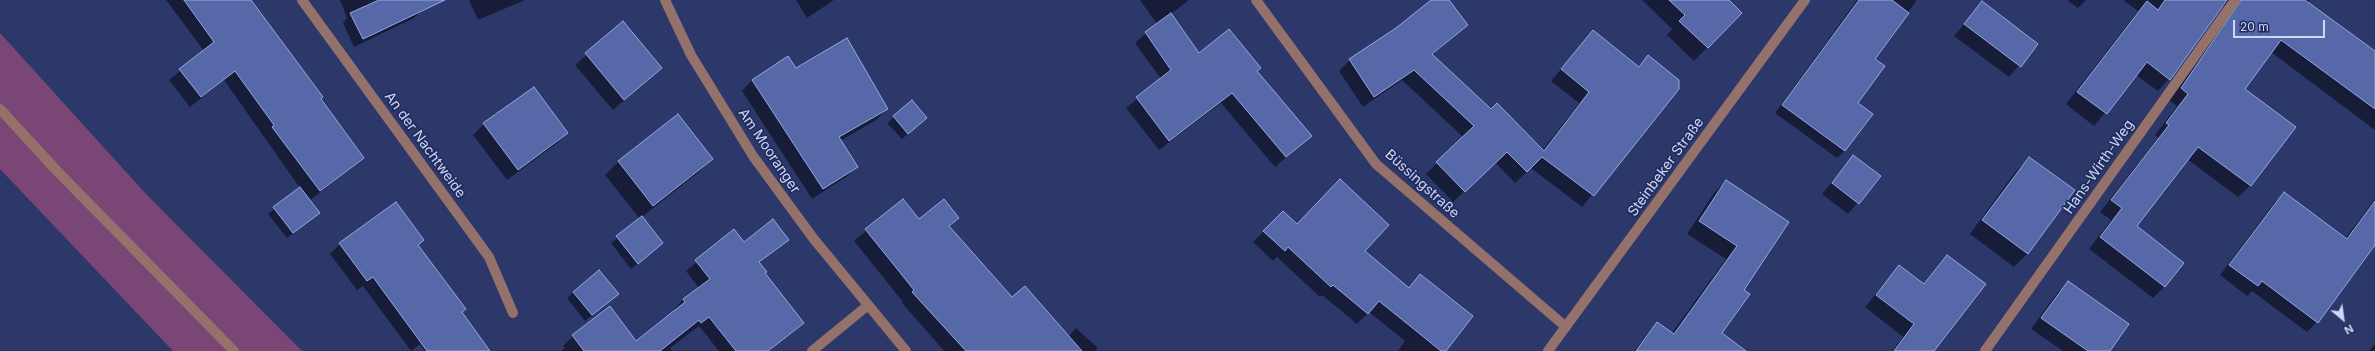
<!DOCTYPE html>
<html>
<head>
<meta charset="utf-8">
<style>
	body { margin:0 }
	#map { position:relative; width:2375px; height:351px; overflow:hidden; background:#2c386a; font-family:Inter,sans-serif }
	canvas { display:block }
	.north { position:absolute; left:2323px; top:299px; width:40px; height:40px; -webkit-text-stroke:3px #222d5e; paint-order:stroke; rotate:151deg; font-size:11px; font-weight:700; line-height:16px; text-align:center; color:#cdd7f6 }
	.north::after { content:''; display:block; margin:auto; width:14px; height:18px; background:#cdd7f6; clip-path:polygon(50% 0,100% 100%,50% 72%,0 100%) }
	.scale { position:absolute; left:2233px; top:20px; width:92px; height:18px; box-sizing:border-box; border:2px solid #cdd7f6; border-top:0; padding-left:5px; font-size:12px; line-height:14px; white-space:nowrap; color:#cdd7f6; -webkit-text-stroke:3px #222d5e; paint-order:stroke }
</style>
</head>
<body>
<div id="map">
<canvas width="2375" height="351"></canvas>
<div class="north">N</div>
<div class="scale">20 m</div>
</div>
<script>
const ctx = document.querySelector('canvas').getContext('2d');
ctx.lineJoin = 'round';
function fillPath(path, color) { ctx.fillStyle = color; ctx.fill(path, 'evenodd'); }
const poly = rows => new Path2D(rows.map(r => 'M' + r).join(''));
function trace(path, color, width, dash) { ctx.strokeStyle = color; ctx.lineWidth = width; ctx.lineCap = dash ? 'butt' : 'round'; ctx.setLineDash(dash || []); ctx.stroke(path); }
function write(font, color, halo, rows, align = 'center') {
  ctx.font = font + ' Inter,sans-serif'; ctx.lineWidth = 3.5; ctx.setLineDash([]); ctx.textBaseline = 'middle'; ctx.strokeStyle = halo; ctx.fillStyle = color; for (const [text, x, y, turn = 0] of rows) {
    ctx.save(); ctx.translate(x, y); ctx.rotate((+turn || 0) * Math.PI / 180); ctx.textAlign = isNaN(turn) ? turn : align; if (halo) ctx.strokeText(text, 0, 0); ctx.fillText(text, 0, 0); ctx.restore();
  }
}
const green = poly([
	[0,33,147,195,302,351,173,351,0,169]
]);
const shadow = poly([
	[166,0,250,0,319,100,363,158,309,201,313,218,287,238,268,214,300,188,224,80,190,107,169,80,204,51],
	[340,0,418,0,422,10,414,18,354,47,343,23,347,18],
	[469,0,525,0,478,20],
	[796,0,834,0,807,18],
	[1140,0,1189,0,1171,14,1199,54,1256,72,1311,136,1275,167,1221,103,1159,150,1126,108,1161,79,1135,43,1157,24],
	[1433,0,1448,0,1467,25,1432,55,1491,110,1542,151,1579,103,1551,81,1593,31,1638,67,1648,57,1678,89,1582,207,1531,168,1515,183,1495,162,1453,202,1426,174,1463,137,1402,80,1363,107,1339,71,1350,60,1396,29],
	[1642,0,1727,0,1741,13,1694,61,1667,35,1672,29],
	[1857,0,1917,0,1874,59,1856,103,1845,151,1837,158,1775,113],
	[2067,0,2086,0,2078,8],
	[2123,0,2310,0,2308,3,2375,53,2375,130,2271,52,2243,89,2294,127,2250,186,2238,197,2187,159,2136,227,2165,286,2153,298,2089,249,2111,220,2100,212,2158,138,2155,135,2177,106,2169,100,2230,10,2222,6,2169,79,2158,91,2136,75,2094,126,2066,104,2138,11],
	[1982,3,2037,44,2009,77,1954,36],
	[623,23,650,78,613,110,575,65],
	[796,70,887,109,876,120,840,141,857,167,846,177,812,199,742,91,752,80],
	[912,102,920,124,902,139,887,123],
	[484,124,567,133,556,144,507,180,473,135],
	[1854,156,1880,176,1848,214,1822,194],
	[2029,158,2074,190,2027,254,2014,267,1970,234,2016,171],
	[712,159,699,172,642,217,662,243,631,269,611,243,640,219,605,175,619,161],
	[1726,181,1788,222,1743,290,1720,333,1745,351,1634,351,1657,323,1671,334,1726,259,1687,234,1714,193],
	[2284,193,2345,239,2375,199,2375,243,2317,322,2307,332,2252,291,2247,296,2220,275,2274,203],
	[903,200,919,220,958,218,949,227,1011,299,1068,337,1076,328,1098,348,1095,351,944,351,902,303,903,302,854,241],
	[1283,212,1297,225,1364,251,1408,289,1421,275,1444,351,1398,351,1405,341,1369,312,1357,324,1322,295,1320,297,1277,257,1273,261,1253,242],
	[734,231,744,243,787,240,759,263,764,273,803,323,769,351,719,351,699,326,670,348,672,351,561,351,565,348,563,346,573,336,636,342,675,311,674,309,683,300,699,288,686,271],
	[340,244,417,246,490,351,425,351,420,344,411,351,363,286,357,290,330,254],
	[1947,256,1932,351,1892,351,1903,337,1865,307,1899,266,1923,284],
	[599,272,617,294,585,321,567,298],
	[2068,282,2108,351,2063,351,2031,329,2057,293],
	[2375,344,2375,351,2369,351]
]);
const building = poly([
	[184,0,251,0,323,97,321,99,364,158,320,191,272,127,274,125,235,71,201,97,179,69,214,42,184,0],
	[379,0,445,0,363,39,350,13,379,0],
	[1431,0,1449,0,1468,25,1432,54,1491,109,1497,103,1544,151,1589,92,1561,69,1593,30,1639,67,1648,55,1679,80,1679,89,1594,196,1542,157,1527,172,1507,152,1465,192,1436,162,1474,126,1414,70,1374,97,1349,59,1396,28,1431,0],
	[1669,0,1729,0,1742,13,1708,48,1679,21,1685,15,1669,0],
	[1859,0,1892,0,1909,13,1875,59,1885,66,1858,103,1873,114,1845,151,1782,105,1859,0],
	[2165,0,2227,0,2170,80,2147,62,2107,114,2077,92,2147,1,2158,10,2165,0],
	[2241,0,2305,0,2375,51,2375,109,2281,40,2245,89,2296,127,2251,186,2198,147,2137,226,2184,263,2165,287,2100,237,2122,208,2111,200,2169,125,2166,123,2188,94,2181,88,2241,0],
	[1982,1,2038,44,2021,67,1964,24,1982,1],
	[1171,13,1199,53,1229,29,1261,68,1257,71,1312,136,1286,157,1232,93,1169,141,1136,97,1171,70,1145,32,1171,13],
	[623,21,662,68,624,100,585,53,623,21],
	[847,38,888,109,839,137,858,167,823,189,752,80,788,56,796,68,847,38],
	[534,87,568,133,518,170,483,123,534,87],
	[912,100,927,118,908,134,893,116,912,100],
	[678,114,713,159,653,206,618,161,678,114],
	[1853,155,1881,176,1859,204,1832,183,1853,155],
	[2029,157,2075,190,2028,254,1982,220,2029,157],
	[1340,179,1389,225,1365,251,1409,288,1420,274,1473,316,1446,351,1441,351,1379,301,1368,314,1333,285,1331,287,1288,247,1285,251,1263,231,1283,211,1297,224,1340,179],
	[1726,180,1789,222,1744,290,1750,294,1722,333,1746,351,1636,351,1657,322,1674,334,1737,246,1699,221,1726,180],
	[300,187,320,213,293,233,273,207,300,187],
	[2284,192,2347,239,2375,201,2375,245,2318,323,2262,281,2258,286,2229,265,2284,192],
	[903,199,919,219,944,199,959,218,949,226,1012,297,1025,286,1082,351,966,351,912,292,914,290,865,229,903,199],
	[396,202,424,240,418,245,466,309,462,312,490,351,427,351,373,277,367,281,339,243,396,202],
	[642,216,663,243,638,264,616,236,642,216],
	[773,219,789,240,759,262,767,272,765,273,804,323,768,351,736,351,709,317,701,323,699,320,660,351,584,351,572,335,610,306,636,341,685,302,683,299,710,279,695,260,734,229,744,242,773,219],
	[1947,255,1986,284,1934,351,1894,351,1914,324,1876,295,1899,265,1924,284,1947,255],
	[599,270,619,294,592,315,573,292,599,270],
	[2068,281,2129,324,2110,351,2088,351,2041,318,2068,281]
]);
const minor = poly([
	[302,0,489,257,513,313],
	[665,0,691,55,753,156,813,238,906,351],
	[1256,0,1376,164,1566,327],
	[0,109,57,171,234,351],
	[812,351,867,306],
	[1548,351,1805,0],
	[1985,351,2235,0]
]);
const streetNames = [
	["An der Nachtweide",425,145,54],
	["Am Mooranger",769,151,56],
	["Steinbeker Straße",1666,167,-54],
	["Hans-Wirth-Weg",2099,167,-55],
	["Büssingstraße",1422,184,42]
];
fillPath(green, '#7a4675');
fillPath(shadow, '#0007');
fillPath(building, '#5768a8');
trace(building, '#95a7e1', 1);
trace(minor, '#94716a', 10);
write('14px', '#cdd7f6', '#222d5e', streetNames);
</script>
</body>
</html>
